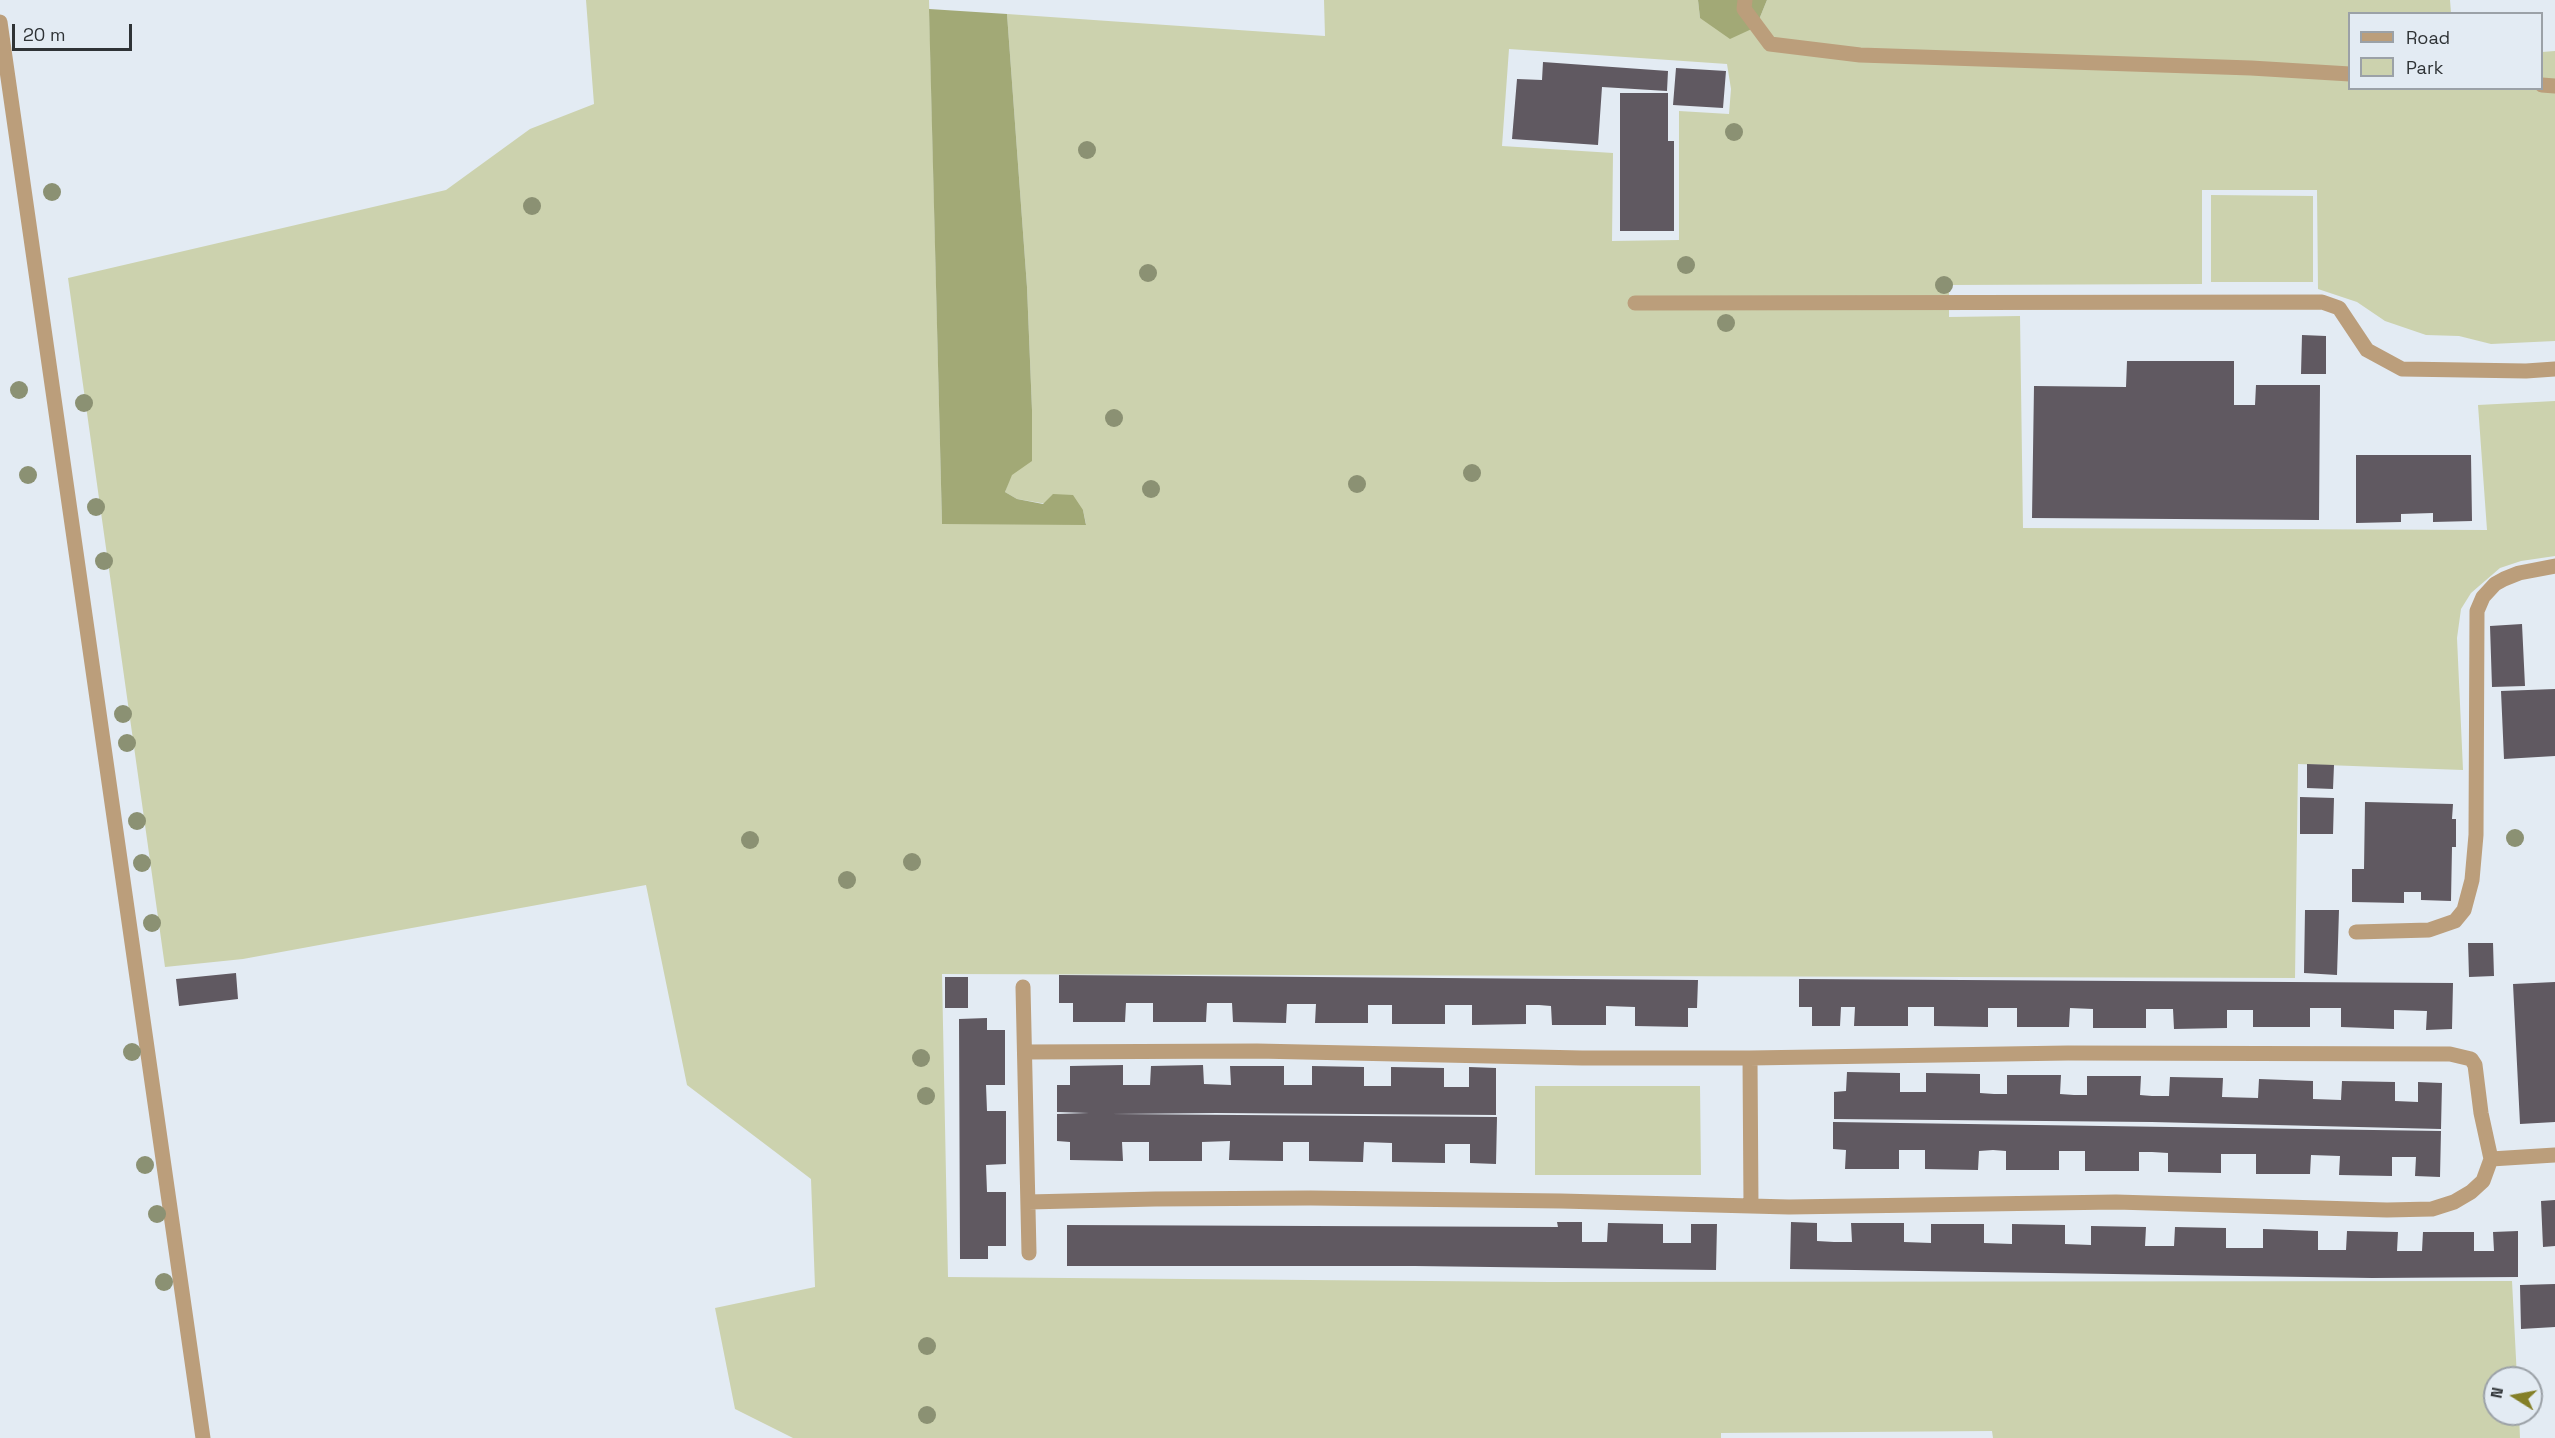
<!DOCTYPE html>
<html>
<head>
<meta charset="utf-8">
<style>
	body { margin:0 }
	#map { position:relative; width:2555px; height:1438px; overflow:hidden; background:#e3ebf3; font-family:"Space Grotesk",sans-serif }
	canvas { display:block }
	.legend { position:absolute; left:2348px; top:12px; width:195px; height:78px; box-sizing:border-box; background:#e3ebf3; border:2px solid #9ba1a7; margin:0; padding:8px 10px; list-style:none; font-size:18px; color:#2f3336 }
	.legend li { display:flex; align-items:center; gap:12px; height:30px }
	.legend b { width:30px; border:2px solid #9ba1a7 }
	.north { position:absolute; left:2483px; top:1366px; width:60px; height:60px; box-sizing:border-box; background:#e3ebf3; border:2px solid #9ba1a7; border-radius:50%; rotate:281deg; font-size:16px; font-weight:700; line-height:24px; text-align:center; color:#2f3336 }
	.north::after { content:''; display:block; margin:auto; width:21px; height:27px; background:#847f27; clip-path:polygon(50% 0,100% 100%,50% 72%,0 100%) }
	.scale { position:absolute; left:12px; top:24px; width:120px; height:27px; box-sizing:border-box; border:3px solid #2f3336; border-top:0; padding-left:8px; font-size:18px; line-height:21px; white-space:nowrap; color:#2f3336; -webkit-text-stroke:4px #e3ebf3; paint-order:stroke }
</style>
</head>
<body>
<div id="map">
<canvas width="2555" height="1438"></canvas>
<ul class="legend">
<li><b style="height:8px;background:#bb9e7b"></b>Road</li>
<li><b style="height:16px;background:#ccd2ae"></b>Park</li>
</ul>
<div class="north">N</div>
<div class="scale">20 m</div>
</div>
<script>
const ctx = document.querySelector('canvas').getContext('2d');
ctx.lineJoin = 'round';
function fillPath(path, color) { ctx.fillStyle = color; ctx.fill(path, 'evenodd'); }
const poly = rows => new Path2D(rows.map(r => 'M' + r).join(''));
function trace(path, color, width, dash) { ctx.strokeStyle = color; ctx.lineWidth = width; ctx.lineCap = dash ? 'butt' : 'round'; ctx.setLineDash(dash || []); ctx.stroke(path); }
const green = poly([
	[586,0,929,0,942,524,1086,524,1083,510,1017,499,1005,492,1032,410,1027,287,1007,14,1325,36,1324,0,1698,0,1700,18,1756,27,1767,0,2450,0,2451,13,2350,14,2350,88,2542,88,2542,52,2555,51,2555,341,2491,344,2459,336,2426,335,2385,321,2357,302,2318,289,2317,190,2202,190,2202,284,1949,285,1949,317,2020,316,2023,528,2487,530,2478,405,2555,401,2555,556,2521,561,2500,568,2471,593,2461,609,2457,638,2463,770,2298,764,2295,978,942,974,948,1277,1550,1282,2512,1281,2517,1378,2495,1378,2495,1414,2519,1414,2520,1438,1993,1438,1992,1431,1721,1433,1721,1438,793,1438,735,1409,715,1308,815,1287,811,1179,687,1085,646,885,243,959,165,967,68,278,446,190,530,129,594,104],
	[1509,49,1727,64,1731,89,1729,114,1679,111,1679,240,1612,241,1613,153,1502,146],
	[2211,195,2313,196,2313,282,2211,282],
	[1535,1086,1700,1086,1701,1175,1535,1175]
]);
const forest = poly([
	[1698,0,1767,0,1756,27,1730,39,1700,18],
	[929,9,1007,14,1027,287,1032,410,1032,461,1012,475,1005,492,1017,499,1043,504,1053,494,1073,495,1083,510,1086,525,942,524]
]);
const building = poly([
	[1543,62,1668,71,1667,91,1602,87,1598,145,1512,139,1517,79,1542,80],
	[1676,68,1726,71,1723,108,1673,105],
	[1620,93,1668,93,1668,141,1674,141,1674,231,1620,231],
	[2302,335,2326,336,2326,374,2301,374],
	[2127,361,2234,361,2234,405,2255,405,2256,385,2320,385,2319,520,2032,518,2034,386,2126,387],
	[2356,455,2471,455,2472,521,2433,522,2433,513,2401,514,2401,522,2356,523],
	[2522,624,2525,686,2492,687,2490,626],
	[2555,689,2555,756,2504,759,2501,691],
	[2307,764,2334,765,2333,789,2307,788],
	[2300,797,2334,798,2333,834,2300,834],
	[2365,802,2453,804,2452,819,2456,819,2456,847,2452,847,2451,901,2421,900,2421,892,2404,892,2404,903,2352,902,2352,869,2364,869],
	[2305,910,2339,910,2337,975,2304,973],
	[2468,943,2493,943,2494,976,2469,977],
	[236,973,238,999,179,1006,176,979],
	[1059,975,1698,980,1697,1008,1688,1008,1688,1027,1635,1026,1635,1007,1606,1006,1606,1025,1552,1025,1551,1006,1539,1005,1526,1005,1526,1024,1472,1025,1472,1005,1445,1005,1445,1024,1392,1024,1392,1005,1368,1005,1368,1023,1315,1023,1316,1004,1287,1004,1286,1023,1233,1022,1232,1003,1207,1003,1206,1022,1153,1022,1153,1003,1126,1003,1125,1022,1073,1022,1073,1003,1059,1003],
	[945,977,968,977,968,1008,945,1008],
	[1799,979,2453,983,2452,1029,2426,1030,2427,1011,2394,1010,2394,1029,2341,1027,2341,1008,2310,1008,2310,1027,2253,1027,2253,1010,2227,1010,2227,1028,2174,1029,2173,1009,2146,1009,2146,1028,2093,1028,2093,1009,2070,1008,2069,1027,2017,1027,2017,1008,1988,1008,1988,1027,1934,1026,1934,1007,1908,1007,1908,1026,1854,1026,1855,1007,1841,1007,1840,1026,1812,1026,1812,1007,1799,1007],
	[2555,982,2555,1122,2520,1124,2513,984],
	[987,1018,987,1030,1005,1030,1005,1085,986,1085,987,1111,1006,1111,1006,1164,986,1165,987,1192,1006,1192,1006,1246,988,1246,988,1259,960,1259,959,1019],
	[1123,1065,1123,1085,1150,1085,1151,1066,1203,1065,1204,1084,1231,1085,1230,1066,1284,1066,1284,1085,1312,1085,1312,1066,1364,1067,1364,1086,1391,1086,1391,1067,1444,1068,1444,1087,1469,1087,1469,1067,1496,1068,1496,1115,1217,1113,1111,1114,1497,1117,1496,1164,1470,1163,1470,1144,1445,1144,1445,1163,1392,1162,1392,1143,1364,1142,1363,1162,1309,1161,1309,1142,1283,1142,1283,1161,1229,1160,1230,1141,1202,1142,1202,1161,1149,1161,1149,1142,1122,1142,1123,1161,1070,1160,1070,1142,1057,1141,1057,1114,1089,1113,1057,1112,1057,1085,1070,1085,1070,1066],
	[1847,1072,1900,1073,1900,1092,1926,1092,1926,1073,1980,1074,1980,1093,1994,1094,2007,1094,2007,1075,2061,1075,2060,1094,2074,1095,2087,1095,2087,1076,2141,1076,2140,1095,2152,1096,2169,1096,2170,1077,2223,1078,2222,1097,2258,1098,2259,1079,2313,1081,2313,1099,2341,1100,2342,1081,2395,1082,2395,1101,2418,1102,2418,1082,2442,1083,2441,1129,2152,1122,1834,1119,1834,1092,1846,1091],
	[1833,1122,2441,1131,2440,1177,2415,1176,2416,1157,2392,1157,2392,1176,2339,1175,2340,1156,2311,1155,2310,1174,2256,1174,2256,1154,2221,1154,2221,1173,2168,1172,2168,1153,2152,1152,2139,1152,2139,1171,2085,1171,2085,1151,2059,1151,2059,1170,2006,1170,2006,1151,1993,1150,1979,1151,1978,1170,1925,1169,1925,1150,1899,1150,1899,1169,1845,1169,1846,1150,1833,1149],
	[2555,1200,2555,1246,2543,1247,2541,1201],
	[1557,1222,1582,1222,1582,1242,1607,1242,1608,1223,1663,1224,1663,1243,1691,1243,1691,1224,1717,1224,1716,1270,1415,1266,1067,1266,1067,1225,1558,1227],
	[1791,1222,1817,1223,1817,1241,1834,1242,1852,1242,1851,1223,1904,1223,1904,1242,1931,1243,1931,1224,1984,1224,1984,1243,2012,1244,2012,1224,2065,1225,2065,1244,2091,1245,2091,1226,2146,1227,2145,1246,2174,1246,2175,1227,2226,1228,2226,1248,2263,1248,2263,1229,2318,1231,2318,1250,2346,1250,2347,1231,2398,1232,2397,1251,2422,1251,2423,1232,2474,1232,2474,1251,2494,1251,2493,1232,2518,1231,2518,1277,2372,1278,1790,1269],
	[2555,1284,2555,1327,2521,1329,2520,1285]
]);
const minor = poly([
	[1745,0,1744,9,1770,44,1860,55,2251,68,2350,74],
	[0,22,203,1438],
	[2542,85,2555,86],
	[1635,303,2322,302,2339,308,2367,350,2402,369,2526,371,2555,369],
	[2356,932,2429,930,2455,921,2464,910,2472,880,2476,835,2477,611,2483,597,2495,584,2504,579,2519,573,2555,566],
	[1023,987,1029,1253],
	[1025,1052,1257,1051,1582,1058,1750,1058,2068,1053,2450,1054,2471,1059,2475,1065,2481,1113,2491,1159,2483,1181,2471,1192,2454,1202,2432,1209,2387,1210,2116,1202,1789,1207,1561,1201,1311,1198,1155,1199,1028,1202],
	[1750,1058,1751,1206],
	[2491,1159,2555,1155]
]);
const trees = [
	[1734,132],
	[1087,150],
	[52,192],
	[532,206],
	[1686,265],
	[1148,273],
	[1944,285],
	[1726,323],
	[19,390],
	[84,403],
	[1114,418],
	[1472,473],
	[28,475],
	[1357,484],
	[1151,489],
	[96,507],
	[104,561],
	[123,714],
	[127,743],
	[137,821],
	[2515,838],
	[750,840],
	[912,862],
	[142,863],
	[847,880],
	[152,923],
	[132,1052],
	[921,1058],
	[926,1096],
	[145,1165],
	[157,1214],
	[164,1282],
	[927,1346],
	[927,1415]
];
fillPath(green, '#ccd2ae');
fillPath(forest, '#a2a976');
fillPath(building, '#605961');
trace(minor, '#bb9e7b', 15);
ctx.fillStyle = '#8b9173';
for (const [x, y] of trees) { ctx.beginPath(); ctx.arc(x, y, 9, 0, 2 * Math.PI); ctx.fill(); }
</script>
</body>
</html>
